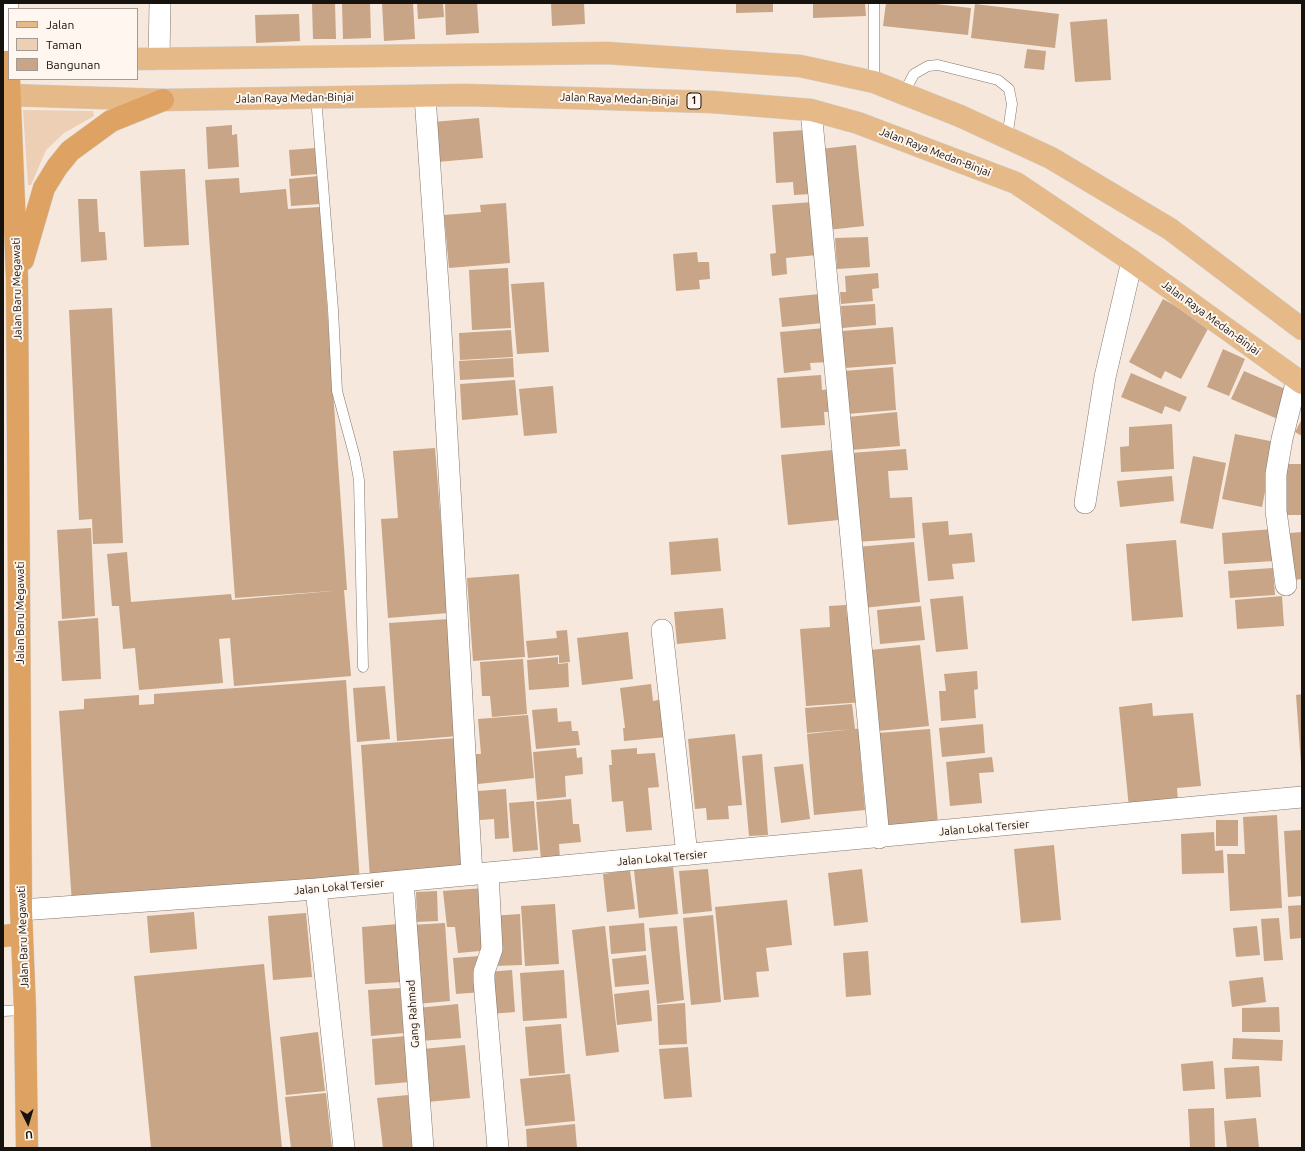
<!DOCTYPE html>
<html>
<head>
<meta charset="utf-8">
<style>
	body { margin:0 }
	#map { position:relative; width:1305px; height:1151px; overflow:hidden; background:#f6e8dc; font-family:Ubuntu,sans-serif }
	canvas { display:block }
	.frame { position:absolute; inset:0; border:4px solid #16120e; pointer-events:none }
	.legend { position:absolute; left:8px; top:8px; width:130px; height:72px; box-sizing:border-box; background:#fff7ef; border:1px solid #a29b95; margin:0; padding:5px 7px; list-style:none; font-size:12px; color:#16120e }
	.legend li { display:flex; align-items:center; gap:8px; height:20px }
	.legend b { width:20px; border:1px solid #a29b95 }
	.north { position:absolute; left:8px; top:1103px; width:40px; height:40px; -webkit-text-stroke:3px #fff7ef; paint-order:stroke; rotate:175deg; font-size:11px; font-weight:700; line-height:16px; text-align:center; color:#16120e }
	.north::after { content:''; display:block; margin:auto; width:14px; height:18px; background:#16120e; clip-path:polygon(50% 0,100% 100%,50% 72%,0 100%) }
</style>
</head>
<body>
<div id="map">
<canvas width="1305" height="1151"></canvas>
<div class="frame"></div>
<ul class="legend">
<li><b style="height:5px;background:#e6b989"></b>Jalan</li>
<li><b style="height:11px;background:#eccfb4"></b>Taman</li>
<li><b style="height:11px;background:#c7a586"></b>Bangunan</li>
</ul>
<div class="north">U</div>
</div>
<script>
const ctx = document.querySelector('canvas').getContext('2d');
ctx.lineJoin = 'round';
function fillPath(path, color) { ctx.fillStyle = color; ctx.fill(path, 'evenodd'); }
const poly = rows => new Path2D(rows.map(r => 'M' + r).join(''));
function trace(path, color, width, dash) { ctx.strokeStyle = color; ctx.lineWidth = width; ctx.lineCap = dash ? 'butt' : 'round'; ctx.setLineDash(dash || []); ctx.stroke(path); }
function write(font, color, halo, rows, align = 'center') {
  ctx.font = font + ' Ubuntu,sans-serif'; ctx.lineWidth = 4; ctx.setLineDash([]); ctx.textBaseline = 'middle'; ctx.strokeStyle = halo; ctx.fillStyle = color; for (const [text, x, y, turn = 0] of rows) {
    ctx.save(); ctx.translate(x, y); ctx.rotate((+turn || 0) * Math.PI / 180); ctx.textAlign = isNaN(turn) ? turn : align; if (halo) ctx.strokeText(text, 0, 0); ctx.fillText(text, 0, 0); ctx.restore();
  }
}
const green = poly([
	[23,110,93,111,94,116,64,133,46,150,31,185,28,185]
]);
const building = poly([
	[312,3,335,3,336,39,313,39],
	[342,3,370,3,371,38,343,39],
	[382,3,413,3,415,39,384,41],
	[417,3,443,3,444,17,418,19],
	[445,3,477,3,479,33,446,35],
	[551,3,584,3,585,24,552,26],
	[736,3,773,3,773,12,736,13],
	[813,3,865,3,866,16,813,18],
	[886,3,927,3,971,8,968,35,883,26],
	[975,4,1059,14,1055,48,971,38],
	[299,14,300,41,256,43,255,15],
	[1107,19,1111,80,1075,82,1070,22],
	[1027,49,1046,51,1044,70,1024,68],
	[479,118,483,158,437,162,433,122],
	[232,125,232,135,237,134,239,167,208,169,206,127],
	[805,130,811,194,794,195,793,182,776,183,773,132],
	[856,145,864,226,828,230,820,149],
	[315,148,318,174,291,176,289,150],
	[185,169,189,245,144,247,140,171],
	[318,176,320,204,291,206,289,179],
	[239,178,240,193,286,189,288,209,320,207,347,590,344,590,351,676,234,686,230,638,219,639,223,683,139,690,135,648,123,649,119,606,112,606,107,554,127,552,131,602,231,594,232,600,332,591,235,598,205,180],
	[78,199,97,199,99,232,105,232,107,260,81,262],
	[813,202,817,255,786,258,787,274,772,276,770,254,776,253,772,205],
	[506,203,510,263,449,268,444,215,481,212,480,205],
	[868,237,870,267,837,269,835,238],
	[697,252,698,262,709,262,710,279,699,280,700,289,676,291,673,254],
	[508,268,511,328,472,330,469,270],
	[878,273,879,288,872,289,873,301,841,304,840,292,846,292,845,276],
	[544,282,549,352,517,354,511,284],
	[820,294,823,323,782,327,779,298],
	[1163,299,1210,325,1181,379,1165,371,1161,379,1129,362],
	[875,304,876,325,842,328,841,306],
	[112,308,123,543,93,544,92,519,79,520,69,310],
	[893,327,896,364,845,368,842,331],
	[825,328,828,362,810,363,811,370,784,373,780,332],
	[511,330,513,357,460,360,459,333],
	[1223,349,1245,359,1229,396,1207,387],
	[513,358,514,377,460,380,459,361],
	[893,367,896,410,847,414,844,371],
	[1244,371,1292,392,1280,420,1231,399],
	[1131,373,1187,397,1180,412,1165,406,1162,414,1121,397],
	[821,375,822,390,829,389,831,412,824,412,825,425,781,428,777,378],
	[515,380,518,415,462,420,460,384],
	[553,386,557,433,524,436,519,389],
	[897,412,900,446,851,450,848,417],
	[1302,419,1302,436,1295,432],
	[1172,424,1174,469,1121,472,1120,447,1129,446,1129,427],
	[1235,434,1275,442,1262,507,1222,499],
	[435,448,448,613,388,618,381,519,398,518,393,451],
	[906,449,908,470,888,471,890,498,912,497,915,538,856,542,850,453],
	[833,450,839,520,788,525,781,455],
	[1193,456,1226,463,1213,529,1180,523],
	[1286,464,1302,464,1302,515,1286,515],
	[1172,476,1174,501,1120,507,1117,481],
	[948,521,949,535,972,533,975,562,952,564,954,579,928,581,922,523],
	[91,528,95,616,62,619,57,530],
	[1273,529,1275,561,1224,564,1222,533],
	[1302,532,1302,579,1294,580,1290,533],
	[718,538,721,571,671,575,669,542],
	[1176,540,1183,617,1132,621,1126,544],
	[914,542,920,602,863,608,857,547],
	[1273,568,1275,595,1230,598,1228,571],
	[519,574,525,657,473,661,467,578],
	[963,596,968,649,936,652,930,599],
	[1282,596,1284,626,1237,629,1235,600],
	[846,605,847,617,851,617,864,702,806,706,800,629,830,627,829,606],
	[921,606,925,640,880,644,877,610],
	[723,608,726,639,677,644,674,612],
	[98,618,101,679,62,681,58,621],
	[449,619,458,736,397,741,389,623],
	[567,630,570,662,559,663,559,655,528,658,526,641,557,638,556,631],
	[628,632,633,679,582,685,577,638],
	[920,645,929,726,878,731,870,650],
	[558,657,558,664,568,663,569,687,529,690,527,660],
	[523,659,527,714,492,717,490,696,482,696,480,662],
	[977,671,978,689,974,690,976,718,941,721,939,691,946,691,944,674],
	[346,680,360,883,72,904,59,711,84,709,84,699,139,695,139,705,154,704,154,694],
	[651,684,653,701,663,699,667,737,624,741,623,728,625,728,620,688],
	[385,686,390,739,357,742,353,688],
	[1302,694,1302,764,1301,764,1296,695],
	[1152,703,1153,716,1193,713,1201,786,1177,788,1178,803,1129,808,1119,707],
	[852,704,855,729,807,733,805,708],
	[557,708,558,722,571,721,572,731,578,731,580,745,536,749,532,710],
	[528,715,534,778,478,784,475,754,481,754,478,719],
	[983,724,985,753,942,757,939,728],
	[864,728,867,750,860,751,865,810,814,815,807,734],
	[930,729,938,824,887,829,878,733],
	[735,734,742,805,728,806,729,819,707,820,706,808,695,809,688,739],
	[457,738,467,871,370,878,361,745],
	[576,748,577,758,582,757,583,774,565,776,566,797,537,800,533,752],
	[637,748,637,754,655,753,659,787,648,788,652,830,626,832,623,801,612,802,609,765,612,765,611,750],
	[762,754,768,835,749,836,742,756],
	[992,757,994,772,979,773,982,803,950,806,946,762],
	[803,764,810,819,781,823,774,767],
	[506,789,509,838,495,839,494,819,480,820,478,791],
	[571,799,573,824,579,824,581,842,559,844,560,859,541,860,536,802],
	[534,801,538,850,513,852,509,803],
	[1277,815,1282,908,1230,911,1227,854,1245,854,1243,817],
	[1216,820,1238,820,1238,846,1216,846],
	[1302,830,1302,896,1288,897,1284,831],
	[1214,832,1215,851,1223,850,1224,873,1182,874,1181,834],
	[1054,845,1061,920,1021,923,1014,849],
	[673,867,678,914,639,918,634,870],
	[708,869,712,911,683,914,679,871],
	[862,869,868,922,834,926,828,873],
	[630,870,635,909,607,912,603,874],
	[485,888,491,950,458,953,455,927,447,927,443,891],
	[437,891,438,921,417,922,416,892],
	[787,900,792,945,766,948,769,971,756,972,759,997,724,1000,715,907],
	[555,904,559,964,525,966,521,906],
	[1302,905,1302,938,1290,939,1288,906],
	[194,912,197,949,150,953,147,916],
	[306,913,312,977,273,980,268,916],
	[520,914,522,965,494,966,491,916],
	[713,915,721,1002,691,1005,683,918],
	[1279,918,1283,960,1264,961,1261,919],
	[445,923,450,1001,416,1004,410,925],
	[644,923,646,951,611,954,609,926],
	[398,924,402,982,365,984,362,927],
	[605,926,619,1052,586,1056,572,930],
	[677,926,684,1000,657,1004,649,928],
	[1257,926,1260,955,1236,957,1233,928],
	[868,951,871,995,846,997,843,953],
	[646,955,649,984,615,987,612,959],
	[480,956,482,992,456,994,453,958],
	[264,964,282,1148,151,1148,134,976],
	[512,970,515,1012,490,1014,487,972],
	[564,970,567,1018,523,1021,520,973],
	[1263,977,1266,1002,1232,1007,1229,981],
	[400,988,404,1033,371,1036,368,990],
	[649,990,652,1021,617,1025,614,994],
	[685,1003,687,1044,659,1045,657,1005],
	[458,1004,461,1038,420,1041,417,1008],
	[1279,1007,1280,1032,1242,1032,1242,1008],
	[561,1024,565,1073,529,1076,525,1027],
	[318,1032,325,1091,286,1095,280,1037],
	[407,1036,410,1082,375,1085,372,1039],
	[1233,1038,1283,1040,1282,1061,1232,1059],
	[465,1045,470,1098,427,1102,423,1049],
	[688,1047,692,1097,664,1099,659,1049],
	[1213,1061,1215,1089,1183,1091,1181,1064],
	[1259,1066,1261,1097,1226,1099,1224,1068],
	[570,1074,575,1121,525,1126,520,1079],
	[326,1093,332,1148,291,1148,285,1097],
	[408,1095,414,1148,383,1148,377,1098],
	[1214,1108,1215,1148,1190,1148,1188,1109],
	[1256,1118,1259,1148,1227,1148,1224,1121],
	[575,1124,577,1148,527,1148,526,1129]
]);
const service = poly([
	[874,3,874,82],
	[903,94,914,74,928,66,938,65,998,80,1009,89,1012,104,1007,138],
	[316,97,333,310,337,391,355,458,359,480,363,667],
	[3,1011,25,1010]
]);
const minor = poly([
	[159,59,160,3],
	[425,96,440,314,472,875],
	[811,110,879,838],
	[1085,503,1105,377,1132,261],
	[1286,585,1276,511,1276,474,1282,439,1297,379],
	[662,630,687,855],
	[488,873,492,949,484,972,484,981,498,1148],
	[403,881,423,1148],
	[316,889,344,1148],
	[21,910,316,889,1302,797]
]);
const tertiary = poly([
	[7,3,8,62]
]);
const primary = poly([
	[137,59,607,53,800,66,874,82,960,116,1051,158,1170,229,1302,329],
	[10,95,163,100,466,95,712,102,811,110,858,123,1016,183,1132,261,1302,383]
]);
const trunk = poly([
	[3,62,8,62,9,76],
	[9,79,17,278,21,910,25,1010,27,1148],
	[23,260,44,188,57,167,70,151,111,121,163,100],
	[3,936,22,934]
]);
const shields = [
	[694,101,14]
];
const shieldNames = [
	["1",694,101]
];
const streetNames = [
	["Jalan Raya Medan-Binjai",295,98,-1],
	["Jalan Raya Medan-Binjai",619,99,2],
	["Jalan Raya Medan-Binjai",935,152,21],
	["Jalan Baru Megawati",17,289,-91],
	["Jalan Raya Medan-Binjai",1211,318,36],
	["Jalan Baru Megawati",20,613,-90],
	["Jalan Lokal Tersier",984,828,-5],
	["Jalan Lokal Tersier",662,858,-5],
	["Jalan Lokal Tersier",339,887,-5],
	["Jalan Baru Megawati",23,937,-92],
	["Gang Rahmad",413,1014,-94]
];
fillPath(green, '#eccfb4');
fillPath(building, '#c7a586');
trace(service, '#83776c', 11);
trace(minor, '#83776c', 22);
trace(tertiary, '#83776c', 23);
trace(primary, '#d0d0cf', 23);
trace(trunk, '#d0d0cf', 23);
trace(service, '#fff', 10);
trace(minor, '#fff', 21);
trace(tertiary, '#fff', 22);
trace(primary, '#e6b989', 22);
trace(trunk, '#dea262', 22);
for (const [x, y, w] of shields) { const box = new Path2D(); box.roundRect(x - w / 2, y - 8, w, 16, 3); ctx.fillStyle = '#fff7ef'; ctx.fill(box); trace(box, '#16120e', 1); }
write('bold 10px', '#16120e', null, shieldNames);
write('11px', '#16120e', '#fff7ef', streetNames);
</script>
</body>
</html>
